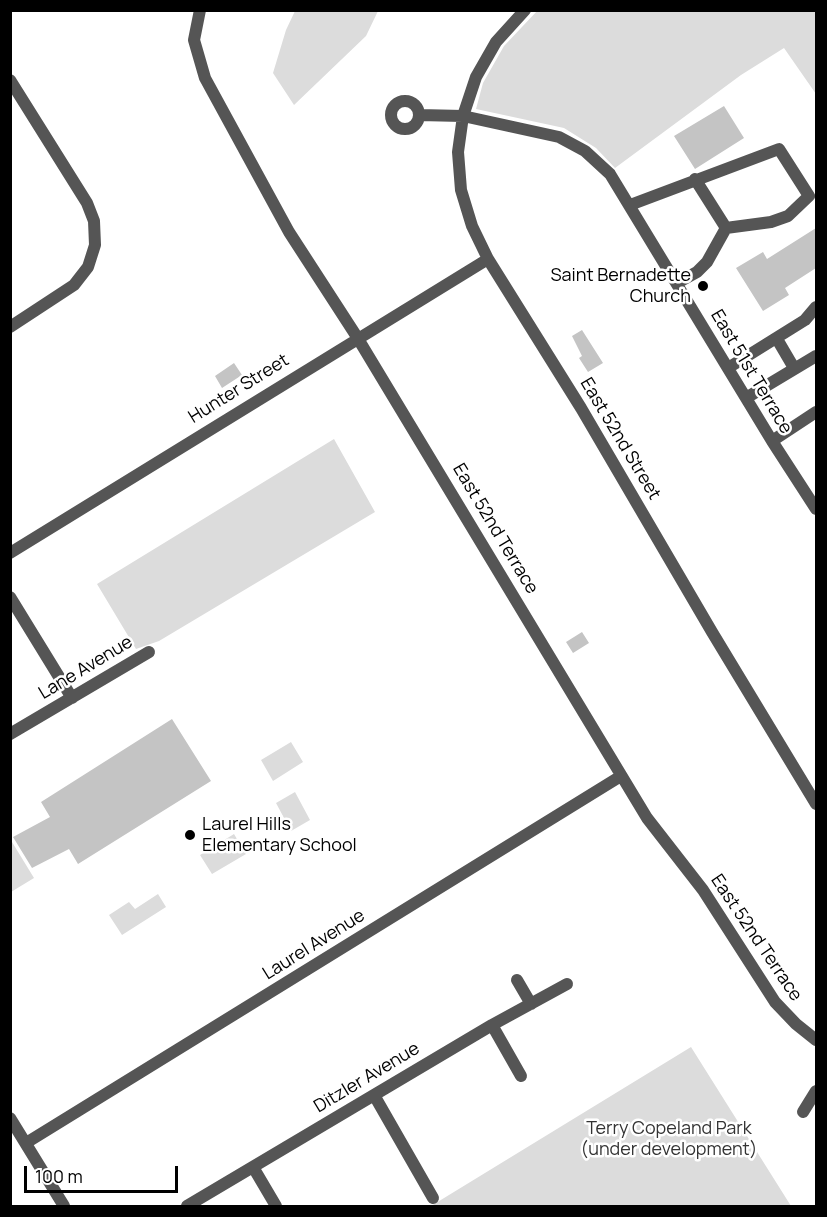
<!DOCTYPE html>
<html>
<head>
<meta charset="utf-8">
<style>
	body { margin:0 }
	#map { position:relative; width:827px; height:1217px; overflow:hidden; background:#fff; font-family:Manrope,sans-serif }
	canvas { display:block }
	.frame { position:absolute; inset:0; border:12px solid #000; pointer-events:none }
	.scale { position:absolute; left:24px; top:1166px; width:154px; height:27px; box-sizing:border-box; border:3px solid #000; border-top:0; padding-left:8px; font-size:18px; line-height:21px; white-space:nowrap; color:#000; -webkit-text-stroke:4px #fff; paint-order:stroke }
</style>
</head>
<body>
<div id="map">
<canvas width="827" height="1217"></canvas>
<div class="frame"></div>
<div class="scale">100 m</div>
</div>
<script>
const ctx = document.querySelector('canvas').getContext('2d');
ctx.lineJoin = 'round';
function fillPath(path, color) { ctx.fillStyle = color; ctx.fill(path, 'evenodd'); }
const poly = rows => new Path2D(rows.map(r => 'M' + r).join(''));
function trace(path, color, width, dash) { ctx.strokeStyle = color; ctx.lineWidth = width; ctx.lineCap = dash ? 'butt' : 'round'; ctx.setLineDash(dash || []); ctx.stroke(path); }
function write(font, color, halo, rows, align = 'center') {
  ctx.font = font + ' Manrope,sans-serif'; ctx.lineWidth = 5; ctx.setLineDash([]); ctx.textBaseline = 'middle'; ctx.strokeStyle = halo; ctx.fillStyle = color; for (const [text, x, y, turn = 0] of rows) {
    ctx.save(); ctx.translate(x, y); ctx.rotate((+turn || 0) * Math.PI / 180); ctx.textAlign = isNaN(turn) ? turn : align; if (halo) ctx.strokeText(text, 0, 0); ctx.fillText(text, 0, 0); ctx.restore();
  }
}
const green = poly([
	[538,10,816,11,816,94,784,48,741,75,615,168,596,148,564,128,476,109,483,83,504,46],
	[295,11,378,11,366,36,294,105,273,73,286,30],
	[334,439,375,512,159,641,136,649,97,584],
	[291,742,303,762,273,781,261,760],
	[295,792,310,820,291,831,276,803],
	[234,834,246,854,212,874,200,855],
	[12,842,34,878,11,892,10,843],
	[158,894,166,907,122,935,109,915,129,902,135,909],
	[691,1047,791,1206,431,1206]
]);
const building = poly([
	[724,106,744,138,695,169,674,136],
	[816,228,816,268,785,288,789,295,763,311,736,268,763,252,767,259],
	[582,330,603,363,588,372,579,358,582,356,572,336],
	[234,363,242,375,222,388,215,376],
	[582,632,589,643,573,653,566,642],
	[172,719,211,781,78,864,69,849,32,868,13,837,50,817,41,802]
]);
const minor = poly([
	[200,10,194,40,205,78,289,232,357,337,647,818,703,890,775,1002,796,1024,816,1040],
	[525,10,496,42,476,77,463,116,458,152,461,190,472,226,488,259,581,408,712,632,816,804],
	[10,80,87,203,94,221,95,245,88,267,74,285,10,327],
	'391 115a14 14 0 1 1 28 0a14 14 0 1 1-28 0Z',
	[419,115,463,116,559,137,585,151,610,174,772,441,816,509],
	[695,179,726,228],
	[630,205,779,149,809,196,788,216,771,222,726,228,707,262,697,272,677,283],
	[777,339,794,368],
	[728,368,805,320,816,307],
	[746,398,816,356],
	[772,441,816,412],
	[10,553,488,259],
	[10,597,72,698],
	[10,734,149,652],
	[517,980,531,1004],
	[492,1025,521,1076],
	[374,1095,433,1198],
	[803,1112,816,1091],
	[10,1118,64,1206],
	[26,1143,621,776],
	[253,1167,276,1206],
	[187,1206,492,1025,567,984]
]);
const markers = [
	[703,286,6,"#000"],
	[190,835,6,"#000"]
];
const poiNames = [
	["Saint Bernadette",691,276],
	["Church",691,297],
	["Laurel Hills",202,825,"left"],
	["Elementary School",202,846,"left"]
];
const streetNames = [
	["East 51st Terrace",751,372,59],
	["Hunter Street",239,389,-32],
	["East 52nd Street",620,439,59],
	["East 52nd Terrace",495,529,59],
	["Lane Avenue",86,668,-31],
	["East 52nd Terrace",756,938,56],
	["Laurel Avenue",314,945,-32],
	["Ditzler Avenue",367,1078,-31]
];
const parkNames = [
	["Terry Copeland Park",669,1129],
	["(under development)",669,1150]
];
fillPath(green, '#dcdcdc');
fillPath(building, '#c4c4c4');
trace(minor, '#555', 12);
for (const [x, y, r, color] of markers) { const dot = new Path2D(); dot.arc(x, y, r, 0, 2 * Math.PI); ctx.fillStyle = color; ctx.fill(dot); trace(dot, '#fff', 2); }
write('18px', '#000', '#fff', poiNames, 'right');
write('18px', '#000', '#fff', streetNames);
write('18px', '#333', '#fff', parkNames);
</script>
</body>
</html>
